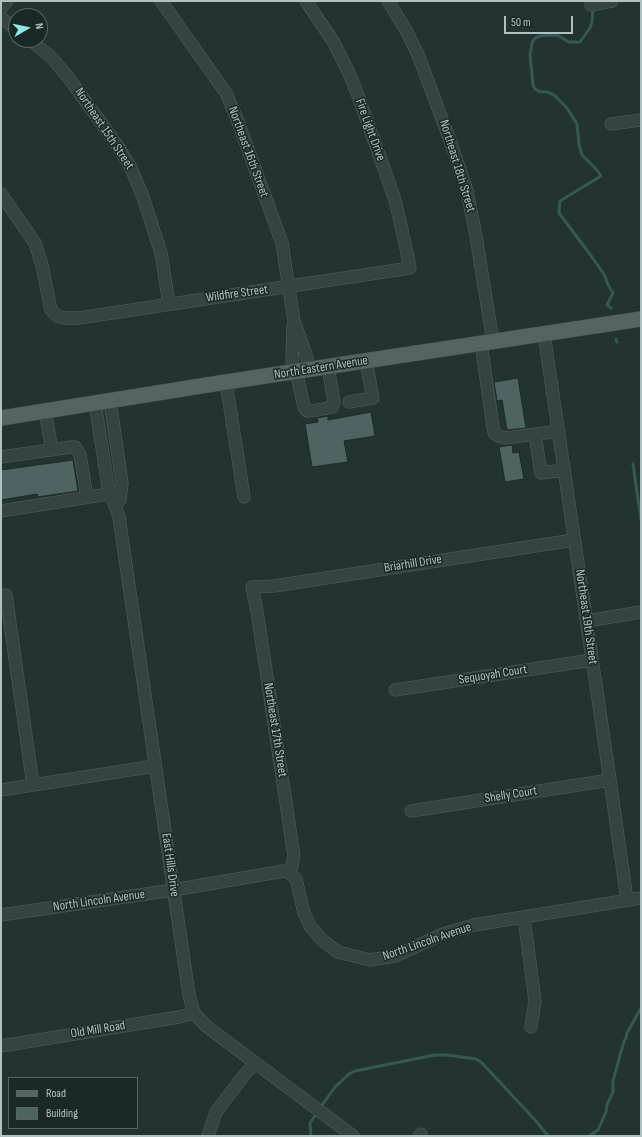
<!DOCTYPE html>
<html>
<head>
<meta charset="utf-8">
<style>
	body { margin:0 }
	#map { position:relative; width:642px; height:1137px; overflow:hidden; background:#223331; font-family:"Sofia Sans Condensed",sans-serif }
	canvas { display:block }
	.frame { position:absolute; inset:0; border:2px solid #afc1c0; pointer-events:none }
	.legend { position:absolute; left:8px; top:1077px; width:130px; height:52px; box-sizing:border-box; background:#1a2927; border:1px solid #566664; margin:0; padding:5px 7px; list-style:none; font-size:12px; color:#afc1c0 }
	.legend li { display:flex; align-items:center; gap:8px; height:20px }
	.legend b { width:20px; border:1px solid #566664 }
	.north { position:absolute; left:8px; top:8px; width:40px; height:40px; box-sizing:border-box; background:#1a2927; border:1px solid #566664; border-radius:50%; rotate:81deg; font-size:11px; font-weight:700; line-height:16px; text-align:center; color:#afc1c0 }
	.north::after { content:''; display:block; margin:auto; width:14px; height:18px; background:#8beae3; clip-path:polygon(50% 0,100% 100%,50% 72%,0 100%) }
	.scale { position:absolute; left:504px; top:16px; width:69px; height:18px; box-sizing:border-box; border:2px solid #afc1c0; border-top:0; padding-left:5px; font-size:12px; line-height:14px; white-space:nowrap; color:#afc1c0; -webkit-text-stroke:3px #1a2927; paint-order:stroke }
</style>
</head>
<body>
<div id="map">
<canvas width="642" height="1137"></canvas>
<div class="frame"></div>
<ul class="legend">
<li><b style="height:5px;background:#536462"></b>Road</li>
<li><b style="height:11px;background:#4f6462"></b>Building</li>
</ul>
<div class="north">N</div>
<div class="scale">50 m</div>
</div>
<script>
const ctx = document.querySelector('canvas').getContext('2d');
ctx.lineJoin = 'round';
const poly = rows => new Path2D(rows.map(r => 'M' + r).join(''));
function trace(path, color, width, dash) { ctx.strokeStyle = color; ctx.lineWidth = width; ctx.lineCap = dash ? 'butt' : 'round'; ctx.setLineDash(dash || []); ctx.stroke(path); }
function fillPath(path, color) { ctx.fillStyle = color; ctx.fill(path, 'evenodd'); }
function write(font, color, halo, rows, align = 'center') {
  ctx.font = font + ' "Sofia Sans Condensed",sans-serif'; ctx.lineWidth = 3; ctx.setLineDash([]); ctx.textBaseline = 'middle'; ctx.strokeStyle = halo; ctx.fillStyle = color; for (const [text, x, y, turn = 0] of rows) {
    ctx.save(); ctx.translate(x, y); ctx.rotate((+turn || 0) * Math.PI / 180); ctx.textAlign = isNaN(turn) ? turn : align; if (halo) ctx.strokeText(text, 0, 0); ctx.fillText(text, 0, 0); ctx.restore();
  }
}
const stream = poly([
	[593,7,592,22,590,28,580,42,569,42,557,35,540,36,535,38,532,43,530,55,533,85,535,89,540,92,547,92,554,95,567,108,577,124,579,144,582,155,596,169,601,176,560,201,559,213,592,257,605,276,608,285,613,293,607,305,611,308],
	[616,339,617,342],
	[633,464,641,520],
	[320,1108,335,1087,349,1074,355,1071,435,1055,447,1055,476,1059,482,1063,536,1121,548,1136],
	[311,1136,310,1123,317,1113],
	[589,1136,598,1130,606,1112,607,1105,613,1092,613,1081,624,1041,626,1038,627,1033,641,1008]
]);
const building = poly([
	[518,378,526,428,507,430,502,400,497,401,494,382,518,378],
	[371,412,375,436,344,441,348,462,312,467,305,424,318,422,317,418,328,416,328,420,371,412],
	[512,445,513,453,519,452,524,479,505,482,499,447,512,445],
	[73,460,78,491,38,497,37,494,1,500,1,470,73,460]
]);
const minor = poly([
	[161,1,226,93,237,119,282,243,294,321,306,355,310,369],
	[388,1,407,32,419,57,452,146,467,191,476,236,493,342],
	[591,1,591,5,612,1],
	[1,8,7,1],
	[1,18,16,29],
	[30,40,51,57,68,77,117,145,131,168,143,197,161,253,169,304],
	[611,124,641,120],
	[1,194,35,243,42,265,51,310,57,316,64,318,79,318,410,268,401,225,394,197,359,98,349,73,333,41,306,1],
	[293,326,292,358,294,372],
	[544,334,610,780,627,900],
	[481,344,494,433,498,436,505,438,559,431],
	[296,371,304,407,307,411,318,410,332,407,334,402,328,367],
	[226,382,244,497],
	[110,401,122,483,120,500],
	[349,402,373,398,366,361],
	[95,403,108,486,119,517,189,995,194,1013,206,1026,353,1136],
	[45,411,52,450],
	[535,434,541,473,564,470],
	[1,457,71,447,75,447,80,455,87,497],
	[1,511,121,492],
	[6,595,33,785],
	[587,621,641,612],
	[395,690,592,660],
	[1,790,155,766],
	[411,811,610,780],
	[290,873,294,856,257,611,252,587,274,586,574,540],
	[1,915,173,890,284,871,290,873,296,879,304,913,310,926,322,940,338,952,370,960,395,956,443,934,474,925,641,898],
	[524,917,535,1001,531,1027],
	[1,1046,179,1017,194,1013],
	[208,1136,216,1112,245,1074,256,1063],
	[419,1136,421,1134]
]);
const major = poly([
	[1,418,226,382,641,319]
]);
const streetNames = [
	["Northeast 15th Street",104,129,56],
	["Fire Light Drive",370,130,70],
	["Northeast 16th Street",248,152,70],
	["Northeast 18th Street",457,166,73],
	["Wildfire Street",237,294,-8],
	["North Eastern Avenue",321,368,-9],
	["Briarhill Drive",413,564,-9],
	["Northeast 19th Street",586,617,82],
	["Sequoyah Court",493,675,-9],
	["Northeast 17th Street",275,730,81],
	["Shelly Court",511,795,-9],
	["East Hills Drive",170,865,82],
	["North Lincoln Avenue",99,901,-8],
	["North Lincoln Avenue",427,942,-19],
	["Old Mill Road",98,1030,-9]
];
trace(stream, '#365754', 3);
fillPath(building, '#4f6462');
trace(building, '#1c2b29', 1);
trace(minor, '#526261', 13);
trace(major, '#3e4e4c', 16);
trace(minor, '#354442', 12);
trace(major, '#536462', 15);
write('13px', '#afc1c0', '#1a2927', streetNames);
</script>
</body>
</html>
